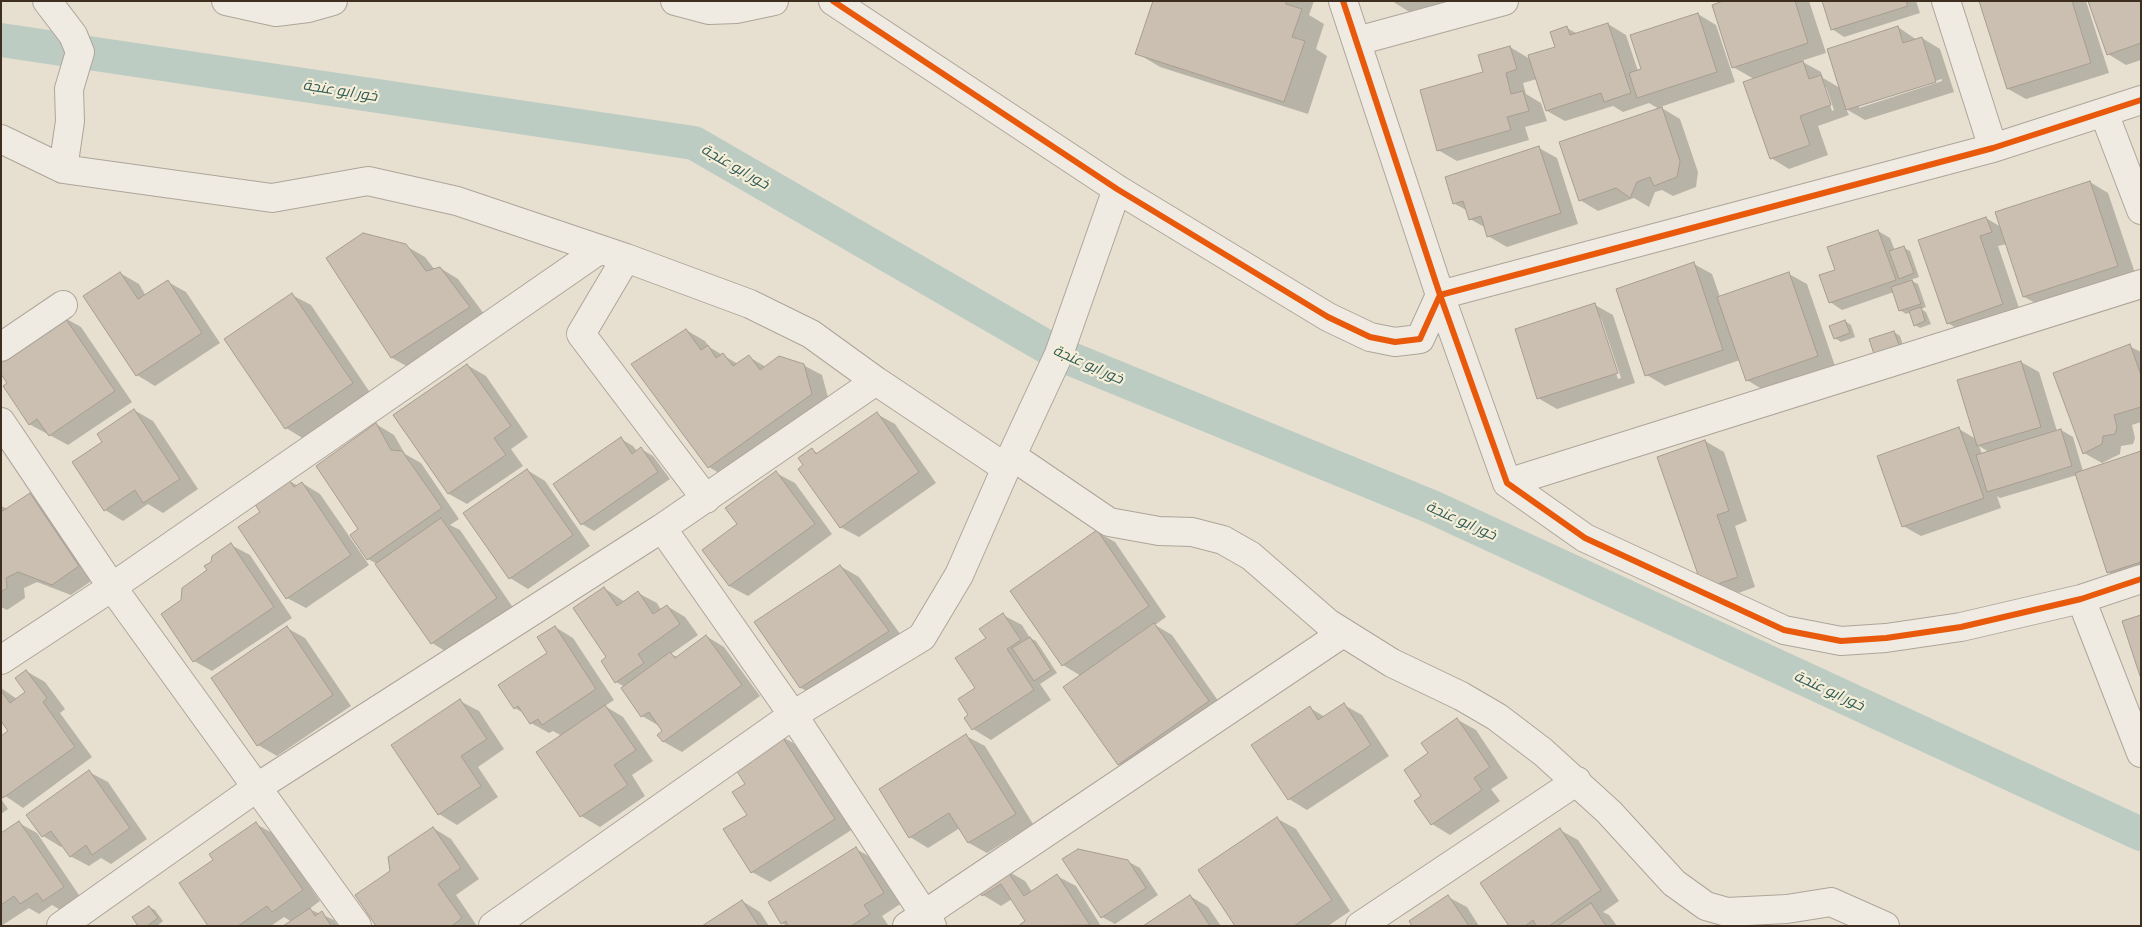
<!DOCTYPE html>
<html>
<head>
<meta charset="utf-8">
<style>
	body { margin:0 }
	#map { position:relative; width:2142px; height:927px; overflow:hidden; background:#e7e0d1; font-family:Merriweather,serif }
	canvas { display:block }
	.frame { position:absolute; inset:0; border:2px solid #3d2e20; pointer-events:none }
</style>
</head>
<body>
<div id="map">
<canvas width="2142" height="927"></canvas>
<div class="frame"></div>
</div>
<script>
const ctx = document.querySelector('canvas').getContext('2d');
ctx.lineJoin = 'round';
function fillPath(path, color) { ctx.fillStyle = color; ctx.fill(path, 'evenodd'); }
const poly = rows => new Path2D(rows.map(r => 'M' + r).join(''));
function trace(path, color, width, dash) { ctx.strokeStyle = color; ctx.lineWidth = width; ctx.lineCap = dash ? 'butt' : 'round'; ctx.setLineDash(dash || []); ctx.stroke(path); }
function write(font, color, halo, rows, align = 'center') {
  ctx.font = font + ' Merriweather,Cairo,serif'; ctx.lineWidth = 4.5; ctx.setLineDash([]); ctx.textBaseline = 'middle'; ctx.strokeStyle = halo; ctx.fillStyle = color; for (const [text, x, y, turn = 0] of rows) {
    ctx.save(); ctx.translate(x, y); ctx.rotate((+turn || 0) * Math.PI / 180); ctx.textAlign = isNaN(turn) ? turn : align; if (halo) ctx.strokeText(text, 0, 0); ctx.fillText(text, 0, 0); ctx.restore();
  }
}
const shadow = poly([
	[1162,1,1314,1,1309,15,1324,24,1316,49,1327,56,1308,114,1160,67,1137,53],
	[1392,1,1448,1,1411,13],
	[1727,1,1809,1,1826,53,1801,61,1821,72,1823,78,1840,88,1898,27,1917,40,1922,38,1940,49,1954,92,1865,120,1846,109,1849,115,1818,126,1828,155,1789,169,1771,158,1754,79,1733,67],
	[1942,79,1942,81,1859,108,1859,105],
	[1824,87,1826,87,1834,110,1832,111],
	[1823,1,1916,1,1920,13,1844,37,1832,29],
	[1980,1,2086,1,2109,73,2026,99,2008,89],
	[2141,1,2141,60,2126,65,2108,54],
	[1698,14,1716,25,1735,82,1660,107,1680,119,1698,172,1696,187,1673,196,1662,190,1655,192,1649,207,1634,198,1598,211,1580,200,1659,109,1649,103,1623,112,1613,106,1565,121,1547,111,1537,79,1523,83,1526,94,1541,103,1547,121,1525,127,1529,140,1457,161,1438,150,1485,72,1510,47,1530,59,1556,47,1567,28,1578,34,1608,24,1626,35,1638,71,1643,69],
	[1539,148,1557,158,1578,224,1507,247,1488,236,1486,228,1470,219,1468,211,1455,204],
	[2090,182,2108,193,2136,276,2043,307,2024,297,2007,244,1998,246,2021,314,1966,334,1948,323,1986,218,2001,227],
	[1878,231,1890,238,1895,251,1904,248,1910,251,1919,277,1910,280,1918,284,1926,307,1921,309,1926,312,1931,324,1920,328,1915,325,1911,312,1906,314,1900,310,1894,292,1842,310,1830,302,1836,270],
	[406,246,425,257,435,270,440,268,458,279,487,318,410,368,392,358],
	[1694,264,1712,274,1720,297,1789,274,1807,284,1835,366,1765,391,1747,380,1740,360,1665,386,1647,375],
	[120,273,139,284,146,296,168,282,186,292,220,343,155,386,137,375],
	[292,295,311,305,371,394,304,439,286,428],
	[1595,305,1613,315,1635,383,1557,409,1538,398],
	[1598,318,1601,318,1621,378,1618,379],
	[63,317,81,327,132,402,68,445,29,424],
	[1845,321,1851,325,1855,337,1841,342,1835,338],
	[686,330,705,341,709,347,738,364,749,357,766,367,803,365,822,375,830,405,727,478,709,467],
	[1894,332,1900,336,1904,348,1881,356],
	[2129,346,2141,352,2141,422,2132,425,2135,438,2133,444,2121,446,2120,454,2102,463,2084,453],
	[2021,362,2039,372,2057,431,2061,430,2073,437,2083,471,2141,452,2141,578,2127,583,2108,572,2077,475,2000,498,1997,496,2001,508,1921,536,1903,526,1959,429,1976,439],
	[1979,446,1989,452,1982,454],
	[467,365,486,376,528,437,511,449,523,466,467,504,449,494],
	[134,410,153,421,198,489,163,513,148,504,123,521,105,510,104,442],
	[877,414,895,424,936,483,859,537,840,527,805,465,812,450,819,454],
	[376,424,394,435,405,454,421,463,459,519,450,525,460,530,514,609,450,654,432,643,377,564,368,559,360,530],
	[621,439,633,446,637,451,641,449,653,456,670,479,594,531,582,524],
	[1705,441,1724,452,1747,521,1735,526,1755,587,1722,599,1659,457],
	[527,470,545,481,590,546,528,589,510,578],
	[776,473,795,483,832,534,748,596,729,586],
	[288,480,298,486,302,483,320,494,369,565,306,608,287,598,262,513],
	[30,494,49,505,97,577,71,595,37,582,24,588,25,598,7,610,1,607,1,506,8,509],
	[1097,532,1115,542,1166,617,1155,625,1172,635,1226,712,1137,775,1119,764,1081,676,1063,665,1011,591],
	[231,545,250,555,292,618,212,671,194,661,183,601],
	[840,566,859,577,906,642,819,698,801,688],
	[604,588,625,602,638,593,657,603,661,610,667,606,685,617,698,635,671,654,677,657,706,636,724,647,760,696,682,752,664,742,659,735,664,731,661,727,642,716,623,688,625,687,616,682,608,658],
	[1003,615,1022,625,1030,638,1036,641,1057,673,1040,684,1051,700,991,740,973,729,970,715,977,688],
	[555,627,573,638,614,700,605,706,623,717,653,761,632,775,645,796,600,827,581,816,562,736,553,731,549,733,531,723,525,714,515,708,500,685,548,653],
	[287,628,305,638,351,706,277,756,258,745],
	[26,671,45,682,65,709,60,713,92,757,23,808,1,793,10,731,1,719,1,688,17,699,27,692],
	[460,701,479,711,504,749,478,767,498,797,457,825,439,814],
	[1344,705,1362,715,1389,756,1307,810,1289,799,1310,708,1325,717],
	[1458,720,1476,730,1508,778,1491,789,1500,801,1450,835,1432,824,1430,753],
	[781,736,800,747,853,829,770,882,752,872,747,784],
	[966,736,985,746,1033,824,987,853,969,843,960,828,928,848,910,837],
	[89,772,108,782,147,839,111,864,101,858,89,866,70,856,63,845,61,847,43,836],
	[1,799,8,809,1,814],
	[1278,819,1296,829,1350,911,1328,926,1236,926],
	[19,823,37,833,81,898,62,911,52,905,39,914,29,908,1,926,1,835],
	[256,824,274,834,320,901,309,909,334,920,338,926,286,926,292,922,284,917,271,926,210,926,215,860],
	[433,828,451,839,479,879,456,895,477,926,378,926,392,871],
	[1560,830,1578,840,1619,901,1603,912,1609,915,1617,926,1511,926],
	[856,849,874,859,902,903,882,916,888,925,787,926,782,923],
	[1127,861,1140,868,1158,895,1115,924,1102,917],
	[1006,870,1025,881,1032,892,1057,876,1076,886,1101,926,1020,926,1026,922,1012,899,1001,906,983,895,978,888],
	[1190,896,1208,907,1221,926,1145,926],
	[1448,897,1467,907,1479,926,1413,926],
	[742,901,760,912,769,926,704,926],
	[149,907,155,910,163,921,157,926,139,926]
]);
const canal = poly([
	[1,40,694,143,1059,354,1432,507,2141,834]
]);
const building = poly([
	[1153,1,1286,1,1286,4,1302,9,1292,37,1305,41,1284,102,1135,54,1153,1],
	[1723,1,1795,1,1808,43,1732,68,1712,5,1723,1],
	[1822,1,1906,1,1908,6,1831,30,1822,1],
	[1979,1,2072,1,2091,63,2007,89,1979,1],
	[2088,1,2141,1,2141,43,2107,55,2088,1],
	[1698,13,1717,72,1637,98,1629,73,1641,69,1630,35,1698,13],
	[1608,23,1631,93,1604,102,1601,93,1546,111,1528,55,1555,47,1550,32,1567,26,1570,35,1608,23],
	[1898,26,1903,43,1922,37,1936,82,1846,110,1827,49,1898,26],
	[1510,46,1517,69,1506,73,1511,94,1523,91,1529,111,1507,117,1511,130,1437,151,1420,90,1483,72,1478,55,1510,46],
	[1803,61,1809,79,1821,75,1831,105,1800,116,1810,145,1770,159,1743,82,1803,61],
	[1662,107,1680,161,1677,177,1654,186,1650,177,1637,182,1630,198,1616,188,1579,201,1559,142,1662,107],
	[1539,146,1561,213,1487,237,1481,216,1469,220,1463,201,1453,204,1445,177,1539,146],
	[2090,181,2118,266,2023,297,1995,212,2090,181],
	[1986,217,1992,232,1980,236,2003,304,1947,324,1918,240,1986,217],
	[1878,230,1896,280,1829,303,1819,275,1835,270,1827,247,1878,230],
	[363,233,406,244,426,271,440,267,470,307,391,358,326,258,363,233],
	[1904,246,1914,273,1899,279,1889,251,1904,246],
	[1694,262,1723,350,1645,376,1616,289,1694,262],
	[120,272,138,299,168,280,202,333,136,376,83,296,120,272],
	[1789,272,1818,356,1746,381,1717,297,1789,272],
	[1912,280,1921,304,1899,311,1891,287,1912,280],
	[292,293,353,383,285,429,224,339,292,293],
	[1595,303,1618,373,1537,399,1515,329,1595,303],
	[1921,307,1925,321,1914,326,1909,311,1921,307],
	[63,315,115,391,49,436,37,419,29,425,3,386,7,383,1,374,1,357,63,315],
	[1845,320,1850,333,1834,339,1829,326,1845,320],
	[686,329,701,350,708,345,716,358,723,353,733,366,749,355,760,370,779,356,804,364,812,394,708,468,631,364,686,329],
	[1894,331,1899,345,1874,354,1869,339,1894,331],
	[2130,344,2141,375,2141,407,2114,415,2117,427,2115,434,2103,436,2102,444,2083,454,2053,373,2130,344],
	[2021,361,2041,427,1977,446,1957,380,2021,361],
	[467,364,511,426,494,438,506,455,448,494,393,415,467,364],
	[134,409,180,479,143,503,135,490,104,511,72,462,102,442,97,434,134,409],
	[877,412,919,472,840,528,798,469,803,465,798,458,812,448,816,454,877,412],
	[376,423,391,450,402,451,442,508,367,560,350,535,358,529,316,466,376,423],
	[1959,427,1984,498,1902,527,1877,456,1959,427],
	[2061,429,2072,466,1987,492,1976,455,2061,429],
	[621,437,632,454,641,447,658,472,581,525,553,484,621,437],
	[1705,440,1729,511,1717,515,1738,577,1703,589,1657,457,1705,440],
	[2141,451,2141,562,2107,573,2075,473,2141,451],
	[527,469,573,535,509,579,463,513,527,469],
	[776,471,815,524,729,586,702,550,737,524,725,508,776,471],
	[288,479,294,487,302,482,351,555,286,599,238,527,260,512,254,503,288,479],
	[30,493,79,566,52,585,18,572,6,578,7,588,1,592,1,512,30,493],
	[441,518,497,598,431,644,375,564,441,518],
	[1097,530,1149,606,1062,666,1010,591,1097,530],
	[231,543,274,607,193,662,161,614,181,600,182,588,207,570,204,566,211,562,212,556,231,543],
	[840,565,889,631,800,688,754,622,840,565],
	[604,587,617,606,638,591,653,614,667,605,680,624,638,654,644,663,615,683,601,661,606,657,573,608,604,587],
	[1003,613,1021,640,1007,649,1034,690,972,730,964,718,968,715,958,699,975,688,955,658,986,638,979,629,1003,613],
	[2141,615,2141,676,2140,676,2122,621,2141,615],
	[1154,623,1209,701,1118,765,1063,687,1154,623],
	[287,626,333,695,257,746,211,678,287,626],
	[555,626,596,689,542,725,538,719,530,724,518,706,514,709,498,685,547,653,537,637,555,626],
	[706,635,742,685,663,742,657,735,662,731,649,712,641,717,621,688,670,652,675,658,706,635],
	[1030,637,1051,670,1034,681,1012,648,1030,637],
	[26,670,47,698,43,702,75,747,3,798,1,795,1,736,8,731,1,721,1,691,10,703,25,692,15,678,26,670],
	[460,699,487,739,461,756,481,786,438,815,391,745,460,699],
	[1344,703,1371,745,1288,800,1251,745,1310,706,1318,720,1344,703],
	[605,705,636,750,614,765,628,785,580,817,536,752,605,705],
	[1457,718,1490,767,1474,778,1482,790,1431,825,1414,801,1421,796,1404,770,1428,753,1421,743,1457,718],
	[966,734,1016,814,968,843,949,813,909,838,879,789,966,734],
	[781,735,835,819,751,873,723,829,747,815,732,792,745,784,733,765,781,735],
	[89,770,130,828,92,855,86,845,70,857,51,831,42,837,26,815,89,770],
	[1277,817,1332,900,1294,926,1235,926,1198,870,1277,817],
	[19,821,64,887,43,901,37,893,20,904,14,896,1,905,1,833,19,821],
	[256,822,303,890,272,912,267,906,238,926,208,926,179,883,213,860,209,854,256,822],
	[433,827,461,868,438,884,462,918,452,926,376,926,355,895,390,871,388,857,433,827],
	[1560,828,1601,890,1549,926,1536,926,1533,920,1525,926,1509,926,1480,883,1560,828],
	[856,847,884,893,864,905,870,914,851,926,788,926,786,921,781,924,768,902,856,847],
	[1078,849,1128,860,1146,888,1101,918,1062,859,1078,849],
	[1006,869,1024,896,1057,874,1090,925,1018,926,1025,921,1001,884,982,896,977,888,1006,869],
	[1190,895,1210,926,1143,926,1190,895],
	[1448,895,1469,926,1412,926,1409,921,1448,895],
	[742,900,759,926,702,926,742,900],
	[1591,903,1606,926,1557,926,1591,903],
	[149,906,158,918,147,926,138,926,132,917,149,906],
	[310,908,315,916,322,911,331,926,283,926,310,908]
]);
const minor = poly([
	[47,1,73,35,80,52,69,89,70,121,63,169],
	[226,1,276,12,308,8,333,1],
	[675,1,709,10,736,9,774,1],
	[833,1,1117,189,1328,317,1370,337,1395,342,1420,339,1440,295,1993,148,2141,100],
	[1343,1,1440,295,1507,483,1585,538,1784,630,1841,641,1886,638,1961,627,2081,599,2141,579],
	[1946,1,1993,148],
	[1357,41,1504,1],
	[2104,113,2141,210],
	[1,139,63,169,272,198,368,181,457,201,626,258,581,334,706,499],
	[626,258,750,304,811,334,876,381,1006,468,1059,354,1117,189],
	[1,347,63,305],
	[1,422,112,587,357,926],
	[1012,456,1109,522,1159,531,1192,532,1223,540,1251,556,1328,623,1392,663,1461,696,1497,717,1543,752,1609,812,1674,883,1706,906,1727,912,1787,909,1831,902,1885,926],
	[1507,483,2141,284],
	[662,528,793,715,932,926],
	[2081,599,2141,753],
	[1,660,112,587,599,250],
	[61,926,256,788,662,528,876,381],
	[493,926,793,715,922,637,959,575,1006,468],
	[907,926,1343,633],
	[1360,926,1577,781]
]);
const cycleway = poly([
	[833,1,1117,189,1328,317,1370,337,1395,342,1420,339,1440,295,1993,148,2141,100],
	[1343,1,1440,295,1507,483,1585,538,1784,630,1841,641,1886,638,1961,627,2081,599,2141,579]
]);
const waterNames = [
	["خور ابو عنجة",340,91,9],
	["خور ابو عنجة",735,167,30],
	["خور ابو عنجة",1088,365,24],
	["خور ابو عنجة",1461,521,24],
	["خور ابو عنجة",1829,691,25]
];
fillPath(shadow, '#0003');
trace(canal, '#bcccc2', 34);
fillPath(building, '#cbbfb2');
trace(building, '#a89c90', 1);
trace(minor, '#ada599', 30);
trace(minor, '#efebe3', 28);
trace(cycleway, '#e8590c', 6);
write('italic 15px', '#2f5d5a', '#f7eed8', waterNames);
</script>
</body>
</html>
